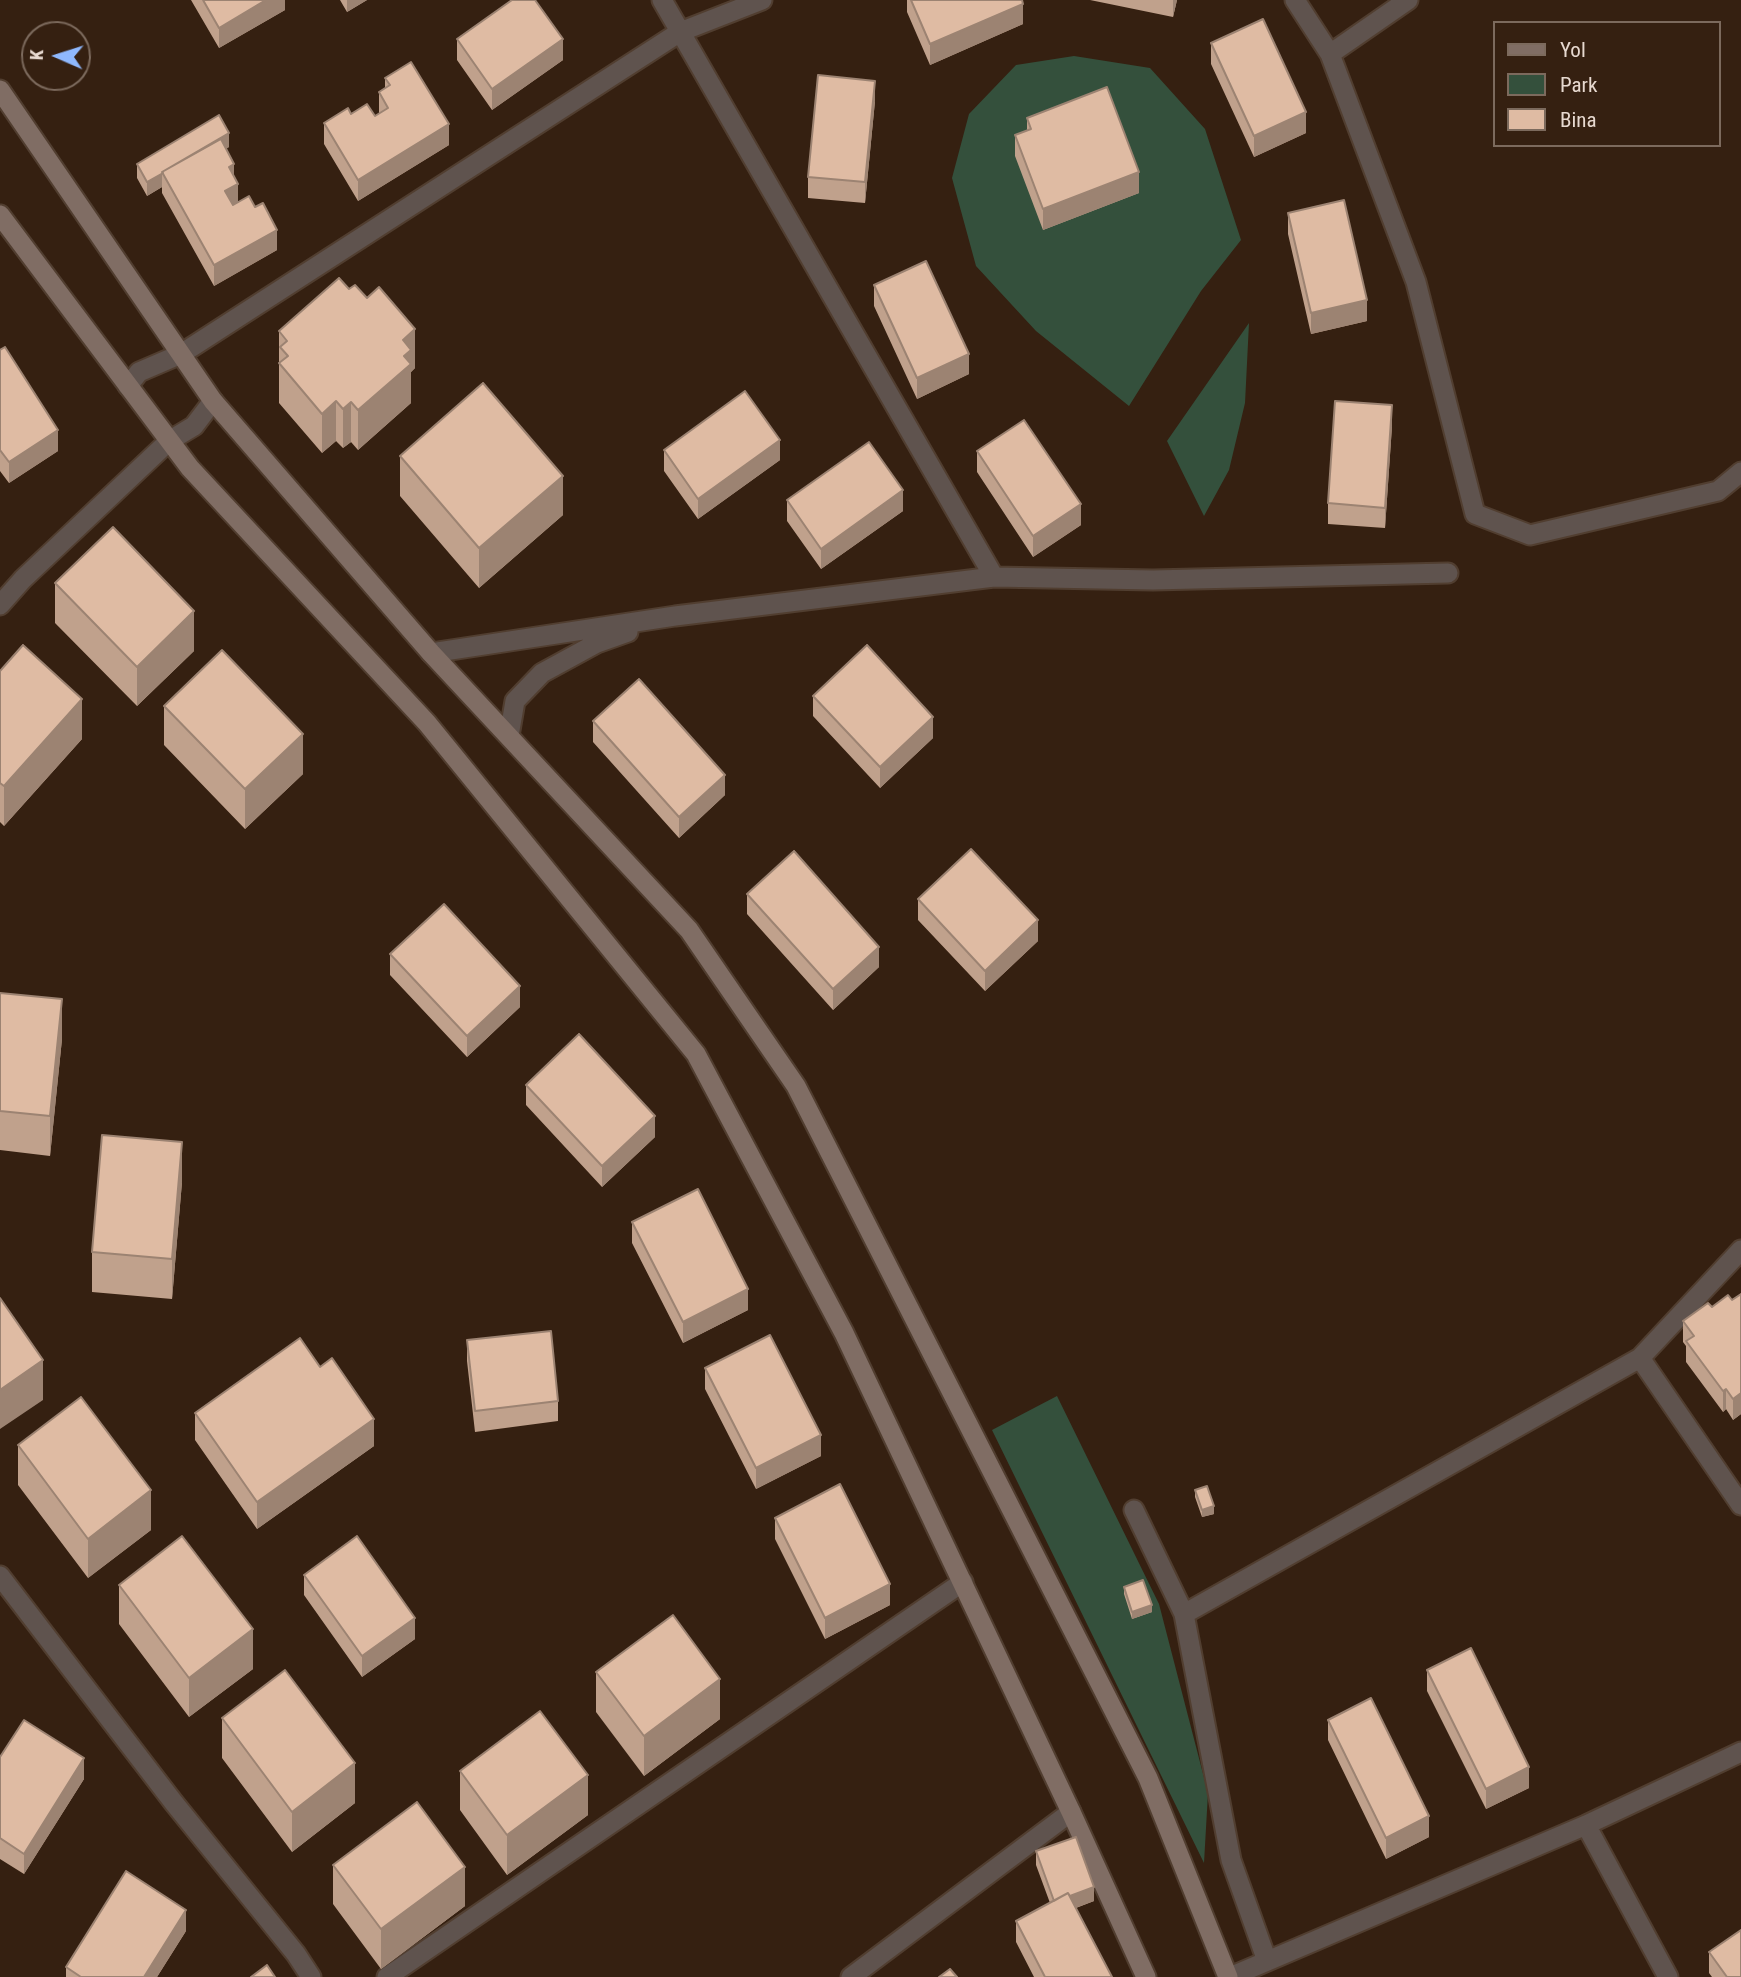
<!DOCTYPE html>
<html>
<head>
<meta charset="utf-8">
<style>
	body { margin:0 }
	#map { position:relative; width:1741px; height:1977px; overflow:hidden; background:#352011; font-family:"Roboto Condensed",sans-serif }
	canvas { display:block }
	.legend { position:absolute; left:1493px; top:21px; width:228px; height:126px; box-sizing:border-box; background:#352011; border:2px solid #7c6a5d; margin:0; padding:9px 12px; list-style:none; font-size:21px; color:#e7d9d0 }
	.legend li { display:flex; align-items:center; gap:14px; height:35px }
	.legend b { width:35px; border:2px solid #7c6a5d }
	.north { position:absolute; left:21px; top:21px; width:70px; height:70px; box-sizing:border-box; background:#352011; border:2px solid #7c6a5d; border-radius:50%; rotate:273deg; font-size:19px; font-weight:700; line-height:28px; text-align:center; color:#e7d9d0 }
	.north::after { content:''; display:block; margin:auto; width:24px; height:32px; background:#8fb8fd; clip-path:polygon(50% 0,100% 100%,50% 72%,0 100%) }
</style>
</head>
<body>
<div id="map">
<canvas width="1741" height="1977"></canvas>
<ul class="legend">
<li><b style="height:9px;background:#806d64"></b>Yol</li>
<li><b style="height:19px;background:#34503c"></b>Park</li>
<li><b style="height:19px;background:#dfbba3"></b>Bina</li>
</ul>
<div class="north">K</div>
</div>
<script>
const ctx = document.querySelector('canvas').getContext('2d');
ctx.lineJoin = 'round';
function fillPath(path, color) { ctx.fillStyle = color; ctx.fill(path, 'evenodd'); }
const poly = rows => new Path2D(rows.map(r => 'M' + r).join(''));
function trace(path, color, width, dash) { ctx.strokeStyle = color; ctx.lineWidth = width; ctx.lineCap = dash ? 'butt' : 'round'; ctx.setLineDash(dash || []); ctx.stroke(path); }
const green = poly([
	[1074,56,1150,68,1205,129,1241,240,1201,291,1129,406,1036,331,976,266,952,178,969,114,1016,65],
	[1249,323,1245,403,1229,470,1204,516,1167,441],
	[1057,1396,1159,1604,1208,1793,1204,1863,992,1430]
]);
const minor = poly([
	[662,0,994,577],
	[1295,0,1330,54,1416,282,1475,514,1530,535,1718,491,1741,472],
	[1330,54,1408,0],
	[128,386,139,372,181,354,680,32,762,0],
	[0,605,23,579,169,441,194,426,213,401],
	[431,653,675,616,994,577,1153,580,1448,573],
	[509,736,515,701,542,673,597,643,628,632],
	[1640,1358,1741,1505],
	[1134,1510,1184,1614,1231,1860,1267,1961],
	[0,1576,174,1803,296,1954,311,1977],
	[1184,1614,1640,1358,1741,1250],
	[1586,1825,1668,1977],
	[387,1977,963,1582],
	[851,1977,1071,1812],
	[1230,1977,1586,1825,1741,1752]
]);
const secondary = poly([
	[0,90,213,401,431,653,689,930,796,1086,1148,1778,1228,1977],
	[0,215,190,468,427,723,696,1054,844,1333,1071,1812,1146,1977]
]);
const wall = poly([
	[191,0,285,0,285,10,219,48],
	[340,0,367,0,347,12],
	[907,0,1022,0,1023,24,930,65,907,12],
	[1090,0,1177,0,1173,17],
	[457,39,563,60,492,110,457,60],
	[1211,43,1306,133,1254,157,1211,64],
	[385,78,449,145,358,201,324,144,324,123,351,114,375,116,379,114,379,92,385,88],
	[875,101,865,203,808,198,808,177],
	[1027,118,1139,193,1043,230,1015,156,1015,135,1027,131],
	[229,147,226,149,234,178,238,202,255,207,277,250,214,286,162,193,162,187,147,196,137,178,137,164],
	[1288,213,1367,321,1311,334,1288,234],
	[874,285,969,374,917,399,874,306],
	[279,331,415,368,411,372,411,403,358,450,351,442,343,448,336,441,322,453,279,403],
	[0,350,58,451,9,483,0,471],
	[1392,426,1385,528,1328,524,1328,503],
	[664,450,780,460,698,519,664,471],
	[977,451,1081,525,1033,557,977,472],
	[400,456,563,515,479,588,400,496],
	[787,500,903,511,821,569,787,521],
	[55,583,194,651,137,706,55,623],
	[0,671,82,739,4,826,0,822],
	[813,696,933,738,880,788,813,716],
	[164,706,303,774,245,829,164,745],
	[593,721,725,795,679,838,593,742],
	[747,894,879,967,833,1010,747,914],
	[918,899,1038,941,985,991,918,920],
	[390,954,520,1007,467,1057,390,975],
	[0,993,62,1039,50,1156,0,1150],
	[526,1085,655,1137,602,1187,526,1105],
	[182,1182,172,1299,92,1292,92,1252],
	[632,1222,748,1310,683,1343,632,1243],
	[1741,1294,1741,1414,1733,1420,1726,1409,1723,1412,1686,1362,1686,1346,1683,1342,1683,1321,1712,1307,1732,1300],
	[467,1340,558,1401,558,1421,475,1432,467,1361],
	[320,1367,374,1446,257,1529,195,1440,195,1413],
	[705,1368,821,1456,756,1489,705,1389],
	[18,1445,151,1530,88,1578,18,1485],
	[1195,1490,1214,1514,1202,1517,1195,1497],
	[775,1518,890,1605,825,1639,775,1539],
	[304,1575,415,1639,362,1677,304,1595],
	[119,1585,253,1669,189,1717,119,1624],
	[1124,1587,1152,1612,1132,1619,1124,1594],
	[1427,1670,1529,1788,1486,1809,1427,1691],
	[596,1672,720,1719,644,1776,596,1712],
	[222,1718,355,1803,292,1852,222,1758],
	[1328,1720,1429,1837,1386,1859,1328,1740],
	[0,1757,84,1779,24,1874,0,1859],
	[460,1771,588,1815,507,1875,460,1810],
	[1036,1851,1094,1901,1076,1908,1112,1977,1034,1977,1016,1942,1016,1921,1050,1903,1036,1865],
	[333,1865,465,1906,381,1969,333,1904],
	[186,1931,157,1977,66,1977,66,1967],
	[1709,1952,1741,1977,1712,1977,1709,1973]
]);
const shadedWall = poly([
	[266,0,285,0,285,10,219,48,219,28],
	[347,0,367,0,347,12],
	[1173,0,1177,0,1173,17],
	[1023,4,1023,24,930,65,930,44],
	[563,39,563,60,492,110,492,89],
	[875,81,875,101,865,203,865,182],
	[1306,112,1306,133,1254,157,1254,136],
	[449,124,449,145,358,201,358,180],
	[229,133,229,147,169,183,163,173],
	[234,164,234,185,229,167],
	[1139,172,1139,193,1043,230,1043,209],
	[162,173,162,187,147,196,147,182],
	[238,184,238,205,225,212,225,191],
	[277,230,277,250,214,286,214,265],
	[1367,300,1367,321,1311,334,1311,313],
	[415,329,415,368,411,372,411,403,358,450,358,410,403,340],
	[969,354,969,374,917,399,917,378],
	[336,401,336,441,322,453,322,414],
	[351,402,351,442,343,448,343,409],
	[1392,405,1392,426,1385,528,1385,508],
	[58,430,58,451,9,483,9,462],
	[780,440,780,460,698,519,698,499],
	[563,476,563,515,479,588,479,548],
	[903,490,903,511,821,569,821,549],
	[1081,504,1081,525,1033,557,1033,536],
	[194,611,194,651,137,706,137,667],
	[82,699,82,739,4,826,4,786],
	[933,717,933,738,880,788,880,767],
	[303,734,303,774,245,829,245,789],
	[725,775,725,795,679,838,679,817],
	[1038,920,1038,941,985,991,985,971],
	[879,947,879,967,833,1010,833,989],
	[520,986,520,1007,467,1057,467,1036],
	[62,999,62,1039,50,1156,50,1116],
	[655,1116,655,1137,602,1187,602,1166],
	[182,1142,182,1182,172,1299,172,1259],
	[748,1289,748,1310,683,1343,683,1322],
	[43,1360,43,1400,0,1429,0,1390],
	[1726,1389,1726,1409,1723,1412,1723,1391],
	[1741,1393,1741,1414,1733,1420,1733,1399],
	[374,1419,374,1446,257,1529,257,1502],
	[821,1435,821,1456,756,1489,756,1468],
	[151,1490,151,1530,88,1578,88,1539],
	[1214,1506,1214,1514,1202,1517,1202,1510],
	[890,1584,890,1605,825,1639,825,1618],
	[1152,1605,1152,1612,1132,1619,1132,1612],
	[415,1618,415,1639,362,1677,362,1656],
	[253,1629,253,1669,189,1717,189,1678],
	[720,1679,720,1719,644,1776,644,1736],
	[84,1758,84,1779,24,1874,24,1854],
	[355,1763,355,1803,292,1852,292,1812],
	[1529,1767,1529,1788,1486,1809,1486,1789],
	[588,1775,588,1815,507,1875,507,1835],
	[1429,1816,1429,1837,1386,1859,1386,1838],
	[465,1867,465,1906,381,1969,381,1929],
	[1094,1887,1094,1901,1054,1916,1054,1902],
	[186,1910,186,1931,157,1977,144,1977]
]);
const building = poly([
	[203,0,266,0,219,28,203,0],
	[512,0,535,0,563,39,492,89,457,39,512,0],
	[911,0,1022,0,1023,4,930,44,911,0],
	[1263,19,1306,112,1254,136,1211,43,1263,19],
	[411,62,449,124,358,180,324,123,348,108,351,114,367,104,375,116,388,108,379,92,390,85,385,78,411,62],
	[818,75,875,81,865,182,808,177,818,75],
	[1107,87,1139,172,1043,209,1015,135,1031,129,1027,118,1107,87],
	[219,115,229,133,162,172,163,173,147,182,137,164,219,115],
	[221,139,234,164,229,167,238,184,225,191,233,205,249,196,255,207,263,203,277,230,214,265,162,172,221,139],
	[1344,200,1367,300,1311,313,1288,213,1344,200],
	[926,261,969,354,917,378,874,285,926,261],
	[339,278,349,289,355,285,367,298,379,287,415,329,403,340,411,350,404,356,411,364,358,410,351,402,343,409,336,401,322,414,279,363,288,356,280,347,287,341,279,331,339,278],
	[5,347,58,430,9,462,0,450,0,350,5,347],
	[483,383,563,476,479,548,400,456,483,383],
	[745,391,780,440,698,499,664,450,745,391],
	[1335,401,1392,405,1385,508,1328,503,1335,401],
	[1024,420,1081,504,1033,536,977,451,1024,420],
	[869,442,903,490,821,549,787,500,869,442],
	[113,527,194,611,137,667,55,583,113,527],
	[23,645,82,699,4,786,0,783,0,671,23,645],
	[867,645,933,717,880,767,813,696,867,645],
	[222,650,303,734,245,789,164,706,222,650],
	[639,679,725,775,679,817,593,721,639,679],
	[971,849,1038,920,985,971,918,899,971,849],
	[794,851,879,947,833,989,747,894,794,851],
	[444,904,520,986,467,1036,390,954,444,904],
	[0,993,62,999,50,1116,0,1111,0,993],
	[579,1034,655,1116,602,1166,526,1085,579,1034],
	[102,1135,182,1142,172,1259,92,1252,102,1135],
	[698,1189,748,1289,683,1322,632,1222,698,1189],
	[1741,1294,1741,1393,1733,1399,1726,1389,1723,1391,1686,1341,1694,1336,1683,1321,1708,1303,1712,1307,1728,1295,1732,1300,1741,1294],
	[0,1298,43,1360,0,1390,0,1298],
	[551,1331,558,1401,475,1411,467,1340,551,1331],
	[770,1335,821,1435,756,1468,705,1368,770,1335],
	[300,1338,320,1367,332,1358,374,1419,257,1502,195,1413,300,1338],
	[81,1397,151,1490,88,1539,18,1445,81,1397],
	[840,1484,890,1584,825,1618,775,1518,840,1484],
	[1207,1486,1214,1506,1202,1510,1195,1490,1207,1486],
	[182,1536,253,1629,189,1678,119,1585,182,1536],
	[357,1536,415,1618,362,1656,304,1575,357,1536],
	[1143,1580,1152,1605,1132,1612,1124,1587,1143,1580],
	[673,1615,720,1679,644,1736,596,1672,673,1615],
	[1471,1648,1529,1767,1486,1789,1427,1670,1471,1648],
	[285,1670,355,1763,292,1812,222,1718,285,1670],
	[1371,1698,1429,1816,1386,1838,1328,1720,1371,1698],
	[540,1711,588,1775,507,1835,460,1771,540,1711],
	[24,1720,84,1758,24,1854,0,1838,0,1757,24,1720],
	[417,1802,465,1867,381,1929,333,1865,417,1802],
	[1076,1837,1094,1887,1070,1896,1068,1893,1054,1901,1036,1851,1076,1837],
	[126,1871,186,1910,144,1977,81,1977,66,1967,126,1871],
	[1068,1893,1112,1977,1045,1977,1016,1921,1068,1893],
	[1741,1930,1741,1977,1727,1977,1709,1952,1741,1930],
	[267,1965,275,1977,251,1977,267,1965],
	[950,1969,957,1977,939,1977,950,1969]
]);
fillPath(green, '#34503c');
trace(minor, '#513e30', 23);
trace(secondary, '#513e30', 23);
trace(minor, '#5f534e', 19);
trace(secondary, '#806d64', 19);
fillPath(wall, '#c0a18c');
fillPath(shadedWall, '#9c8372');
fillPath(building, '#dfbba3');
trace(building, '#9c8372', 2);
</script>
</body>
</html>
